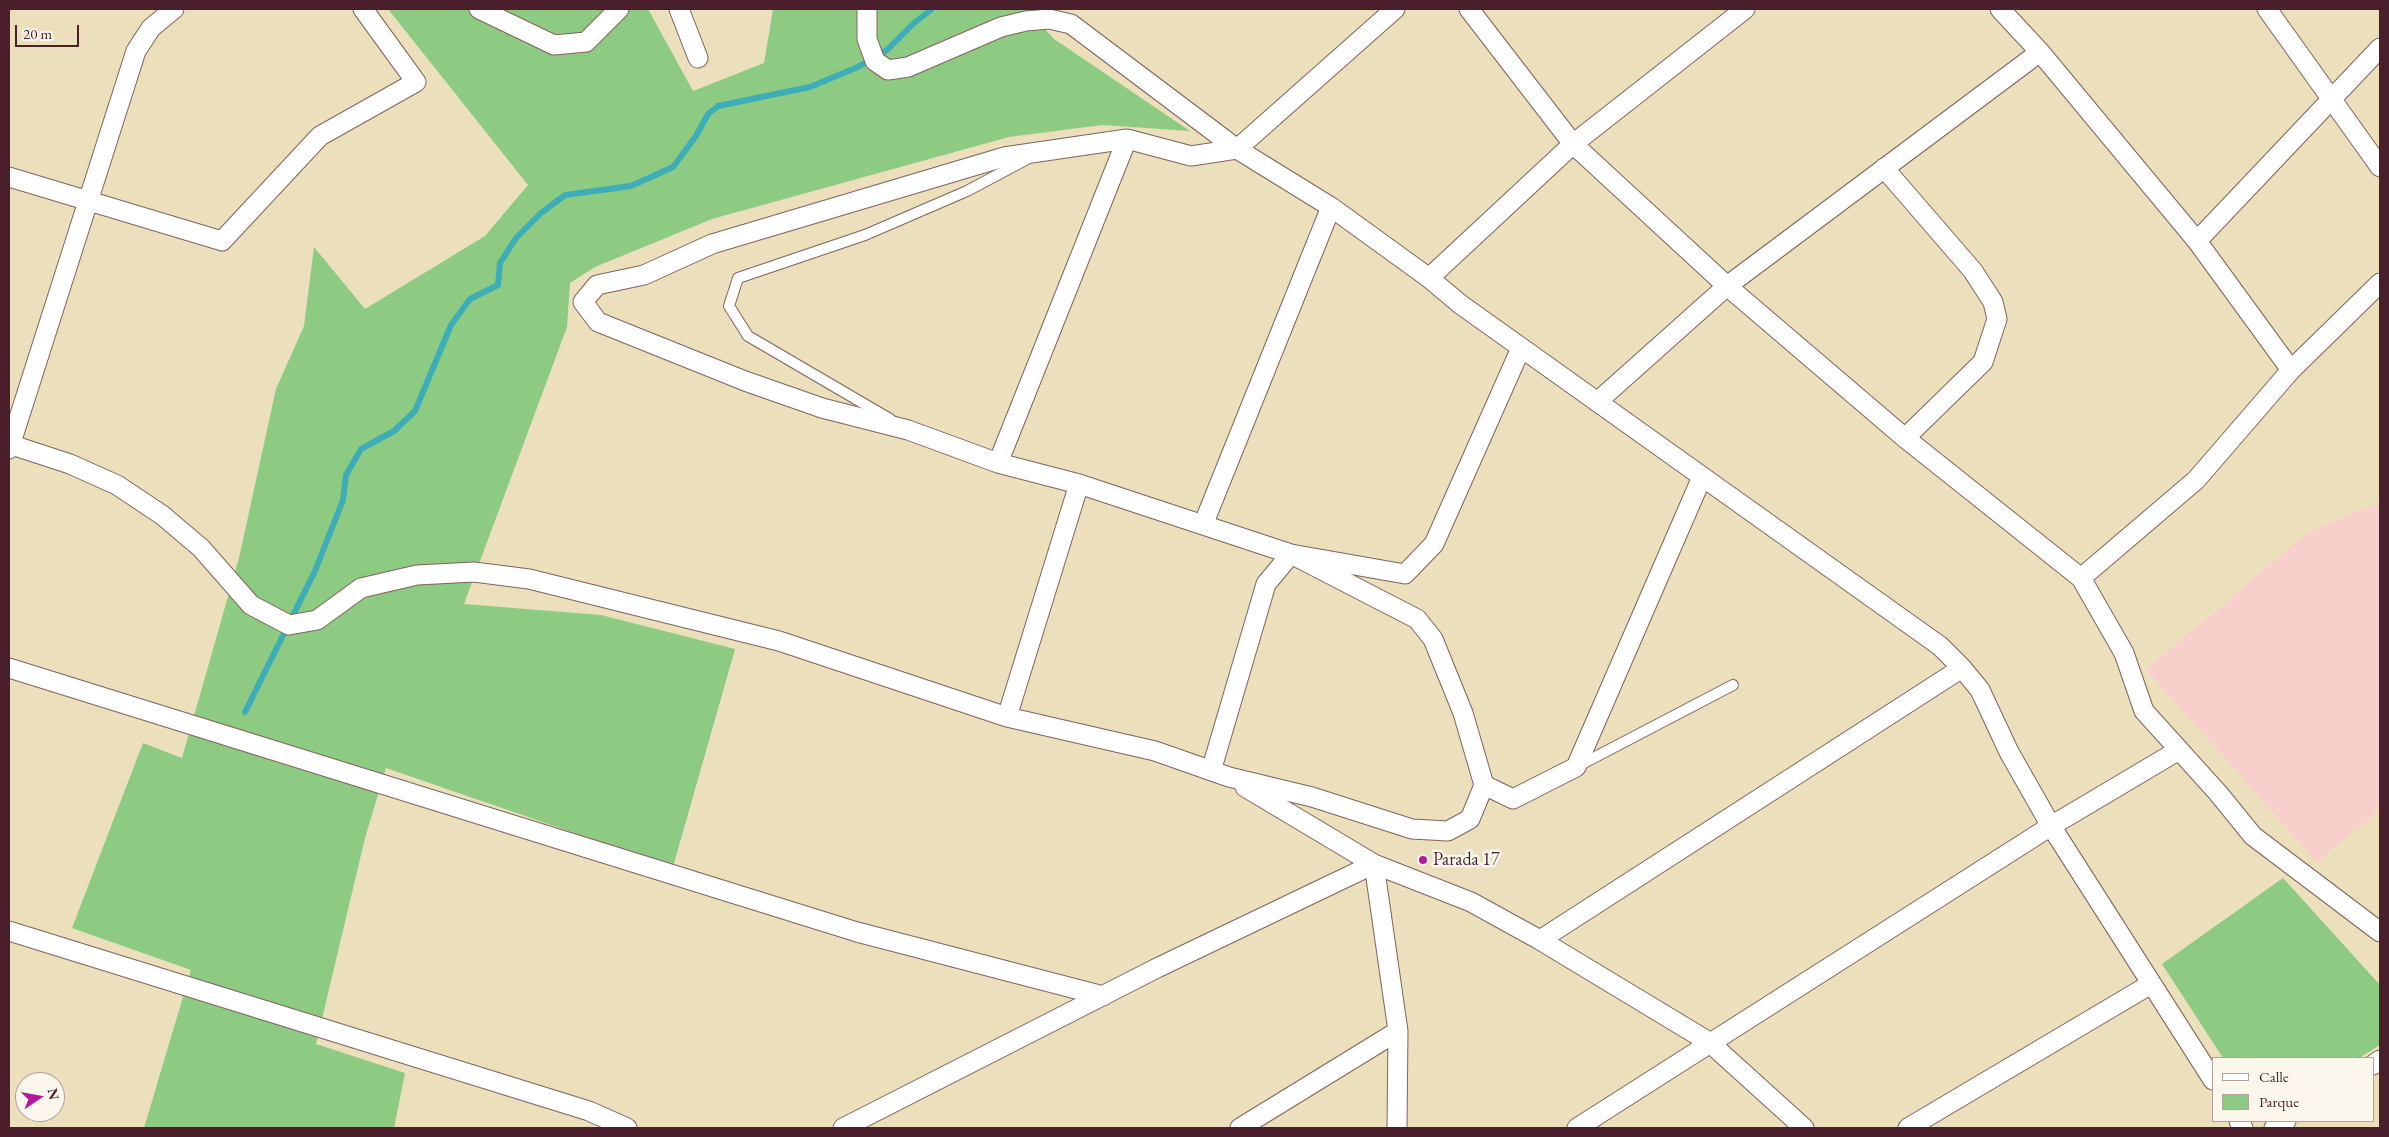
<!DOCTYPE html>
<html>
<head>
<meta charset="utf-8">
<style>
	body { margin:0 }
	#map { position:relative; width:2389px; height:1137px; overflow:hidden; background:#ebdfbc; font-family:"EB Garamond",serif }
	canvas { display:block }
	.frame { position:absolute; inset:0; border:10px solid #4a1f2b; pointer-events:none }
	.legend { position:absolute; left:2212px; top:1057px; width:162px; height:65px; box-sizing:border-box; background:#fbf7ec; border:1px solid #b4a19f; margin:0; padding:6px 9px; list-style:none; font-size:15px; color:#4a1f2b }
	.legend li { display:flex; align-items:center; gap:10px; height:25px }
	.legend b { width:25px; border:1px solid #b4a19f }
	.north { position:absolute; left:15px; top:1072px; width:50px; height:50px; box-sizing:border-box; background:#fbf7ec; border:1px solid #b4a19f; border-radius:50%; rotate:78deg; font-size:14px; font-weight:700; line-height:20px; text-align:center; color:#4a1f2b }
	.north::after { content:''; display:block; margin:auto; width:18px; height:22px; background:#b5179e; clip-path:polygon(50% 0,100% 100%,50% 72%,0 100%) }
	.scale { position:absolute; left:15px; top:25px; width:64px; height:22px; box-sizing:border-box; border:2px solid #4a1f2b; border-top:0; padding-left:6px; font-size:15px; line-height:18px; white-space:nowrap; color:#4a1f2b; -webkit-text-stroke:4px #fbf7ec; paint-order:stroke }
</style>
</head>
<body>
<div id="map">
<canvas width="2389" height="1137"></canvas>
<div class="frame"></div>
<ul class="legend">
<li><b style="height:6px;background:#fff"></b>Calle</li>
<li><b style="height:14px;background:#8dcb82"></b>Parque</li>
</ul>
<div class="north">N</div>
<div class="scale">20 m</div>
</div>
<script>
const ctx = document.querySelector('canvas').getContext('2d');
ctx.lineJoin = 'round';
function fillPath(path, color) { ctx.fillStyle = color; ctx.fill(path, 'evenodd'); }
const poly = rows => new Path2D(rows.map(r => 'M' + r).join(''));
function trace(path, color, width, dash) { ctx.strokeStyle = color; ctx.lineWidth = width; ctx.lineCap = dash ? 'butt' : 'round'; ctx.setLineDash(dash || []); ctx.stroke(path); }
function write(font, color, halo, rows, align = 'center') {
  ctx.font = font + ' "EB Garamond",serif'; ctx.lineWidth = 5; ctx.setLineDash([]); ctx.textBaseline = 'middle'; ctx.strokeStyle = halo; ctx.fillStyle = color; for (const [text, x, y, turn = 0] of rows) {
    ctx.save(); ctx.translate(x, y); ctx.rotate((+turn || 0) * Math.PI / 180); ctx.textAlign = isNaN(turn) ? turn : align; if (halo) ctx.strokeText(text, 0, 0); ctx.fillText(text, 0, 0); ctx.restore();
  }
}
const built = poly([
	[2380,502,2380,810,2317,862,2146,670,2309,532]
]);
const green = poly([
	[388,9,648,9,693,91,764,63,773,9,1027,9,1054,39,1190,131,1102,125,1009,137,712,219,595,267,570,283,567,327,464,604,601,615,735,649,673,867,386,768,365,838,316,1044,405,1073,394,1128,144,1128,191,970,72,928,143,743,182,758,239,558,276,389,304,326,314,247,365,309,485,236,528,185],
	[2283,878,2380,985,2380,1045,2359,1058,2223,1058,2162,964]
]);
const stream = poly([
	[245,712,315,571,343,500,346,475,361,449,394,431,415,411,451,325,470,299,498,285,500,263,516,238,541,213,565,195,631,186,673,167,696,136,708,114,718,106,810,87,858,67,887,50,914,23,932,9]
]);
const lane = poly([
	[890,419,748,336,729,306,738,278,865,235,967,191,1029,158],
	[1578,766,1733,685]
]);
const street = poly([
	[479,9,554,45,586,42,619,9],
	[679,9,698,58],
	[867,9,867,39,875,61,888,70,908,67,1001,27,1026,21,1049,19,1071,24,1237,149,1331,207,1429,278,1460,304,1940,646,1962,668,1980,690,2009,752,2051,826,2213,1080],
	[1469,9,1573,144,1727,286,1905,438,2081,578,2124,653,2144,711,2218,793,2253,836,2380,932],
	[2000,9,2040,52,2197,241,2291,370],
	[2267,9,2380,167],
	[1884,168,1973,271,1993,302,1997,319,1983,362,1905,438],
	[9,177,222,241,320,136,416,82,363,9],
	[2197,241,2380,48],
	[1429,278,1573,144,1745,9],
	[1597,402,1727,286,2040,52],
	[9,444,70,464,117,485,162,515,201,548,251,605,289,625,317,620,361,588,417,575,474,572,529,579,779,641,1007,717,1155,751,1229,777,1312,797,1412,829,1448,831,1470,819,1484,785,1463,713,1433,639,1417,619,1291,554,1079,484,998,463,908,430,822,408,745,381,598,322,583,302,597,285,644,275,712,244,1004,157,1127,139,1191,156,1237,149,1395,9],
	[9,449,136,51,151,28,174,9],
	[998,463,1127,139],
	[1203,525,1331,207],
	[2081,578,2196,480,2291,370,2380,283],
	[9,668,857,932,1103,996],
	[1007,717,1079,484],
	[1211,771,1266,584,1291,554,1405,574,1434,544,1521,348],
	[1484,785,1513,799,1576,767,1702,477],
	[1245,787,1374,864,1471,902,1540,940,1709,1042,1804,1128],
	[1374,864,1398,1031,1397,1128],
	[9,931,589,1111,627,1128],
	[1540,940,1962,668],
	[2373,1065,2380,1060],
	[2239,1121,2243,1128],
	[843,1128,1157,968,1374,864],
	[1240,1128,1398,1031],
	[1577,1128,2051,826,2179,750],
	[1908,1128,2151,984],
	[2274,1128,2286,1121]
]);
const markers = [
	[1423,860,5,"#b5179e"]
];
const poiNames = [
	["Parada 17",1433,860]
];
fillPath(built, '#f7d0cb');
fillPath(green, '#8dcb82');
trace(stream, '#3daeb8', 6);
trace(lane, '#82625e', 12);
trace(street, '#82625e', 21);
trace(lane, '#fff', 10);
trace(street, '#fff', 19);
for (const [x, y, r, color] of markers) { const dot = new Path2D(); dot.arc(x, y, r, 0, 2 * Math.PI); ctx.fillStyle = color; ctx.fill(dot); trace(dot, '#fbf7ec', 2); }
write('18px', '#4a1f2b', '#fbf7ec', poiNames, 'left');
</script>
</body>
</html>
